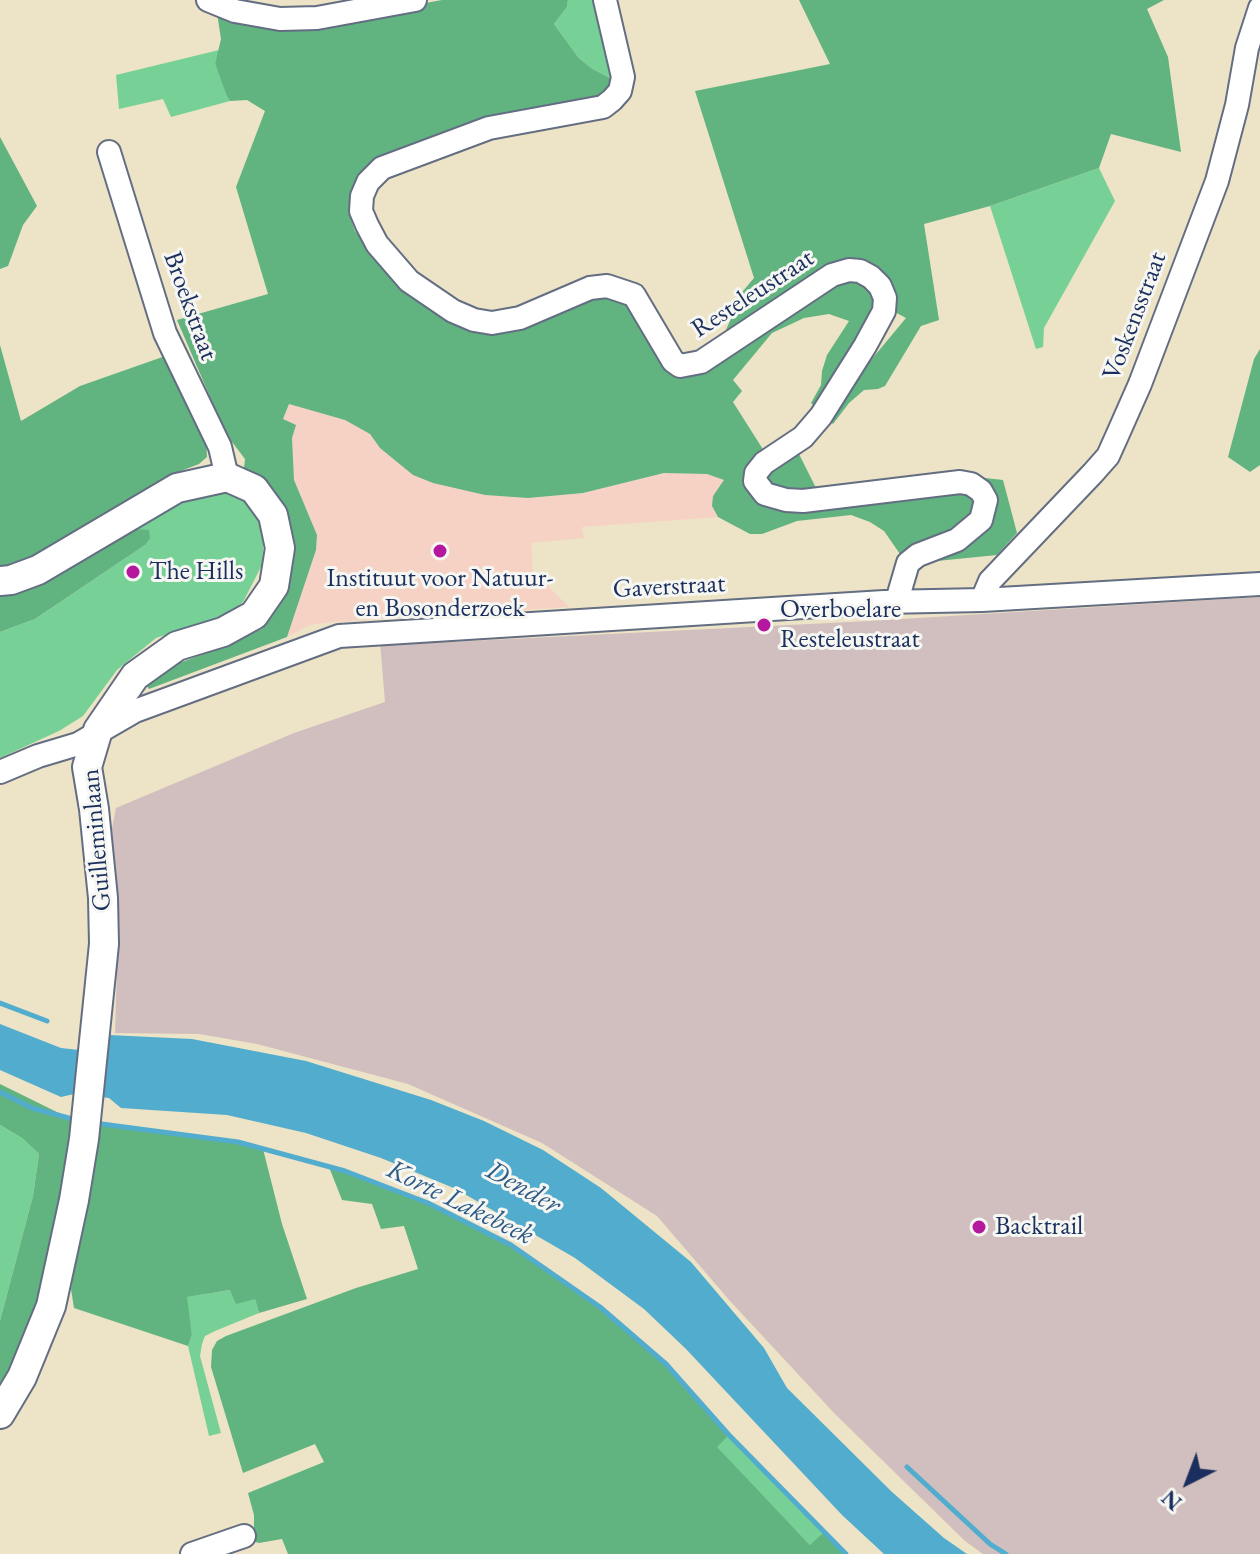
<!DOCTYPE html>
<html>
<head>
<meta charset="utf-8">
<style>
	body { margin:0 }
	#map { position:relative; width:1260px; height:1554px; overflow:hidden; background:#ede3c6; font-family:"EB Garamond",serif }
	canvas { display:block }
	.north { position:absolute; left:1148px; top:1442px; width:80px; height:80px; -webkit-text-stroke:6px #f6f6f2; paint-order:stroke; rotate:222deg; font-size:22px; font-weight:700; line-height:32px; text-align:center; color:#1b2f5e }
	.north::after { content:''; display:block; margin:auto; width:28px; height:36px; background:#1b2f5e; clip-path:polygon(50% 0,100% 100%,50% 72%,0 100%) }
</style>
</head>
<body>
<div id="map">
<canvas width="1260" height="1554"></canvas>
<div class="north">N</div>
</div>
<script>
const ctx = document.querySelector('canvas').getContext('2d');
ctx.lineJoin = 'round';
function fillPath(path, color) { ctx.fillStyle = color; ctx.fill(path, 'evenodd'); }
const poly = rows => new Path2D(rows.map(r => 'M' + r).join(''));
function trace(path, color, width, dash) { ctx.strokeStyle = color; ctx.lineWidth = width; ctx.lineCap = dash ? 'butt' : 'round'; ctx.setLineDash(dash || []); ctx.stroke(path); }
function write(font, color, halo, rows, align = 'center') {
  ctx.font = font + ' "EB Garamond",serif'; ctx.lineWidth = 6; ctx.setLineDash([]); ctx.textBaseline = 'middle'; ctx.strokeStyle = halo; ctx.fillStyle = color; for (const [text, x, y, turn = 0] of rows) {
    ctx.save(); ctx.translate(x, y); ctx.rotate((+turn || 0) * Math.PI / 180); ctx.textAlign = isNaN(turn) ? turn : align; if (halo) ctx.strokeText(text, 0, 0); ctx.fillText(text, 0, 0); ctx.restore();
  }
}
const built = poly([
	[289,404,345,420,370,434,380,448,485,495,528,498,583,493,664,473,707,474,724,480,712,506,718,517,582,527,584,538,531,543,533,571,569,607,331,622,310,625,287,637,316,550,317,536,294,480,292,438,283,420]
]);
const industrial = poly([
	[1260,597,1260,1554,983,1554,965,1541,835,1414,730,1301,657,1216,542,1143,408,1084,257,1044,199,1034,115,1033,117,968,111,833,116,808,294,733,385,702,380,642,450,642,869,621]
]);
const green = poly([
	[568,0,598,0,611,57,612,79,591,68,578,57,554,24,567,7],
	[219,50,215,64,230,101,171,117,163,99,119,109,116,75],
	[1099,168,1115,201,1044,328,1043,347,1036,349,990,206],
	[222,491,244,498,259,521,264,538,262,565,243,602,232,611,208,621,156,638,117,670,83,716,59,731,0,758,0,632,35,619,145,545,135,529,173,503],
	[0,1125,22,1138,39,1154,33,1196,0,1321],
	[230,1290,255,1299,259,1313,215,1331,205,1336,202,1344,200,1356,221,1433,209,1436,188,1346,192,1335,186,1297],
	[729,1435,823,1533,811,1546,716,1447]
]);
const forest = poly([
	[442,0,568,0,567,7,554,24,578,57,591,68,612,79,610,88,605,97,377,160,351,200,348,211,355,231,377,259,479,329,596,290,635,307,665,363,713,346,722,339,743,291,754,278,695,91,830,64,799,0,1164,0,1147,9,1168,57,1181,152,1111,134,1099,168,990,206,924,224,939,320,921,326,885,386,878,389,864,390,849,403,833,424,811,403,821,385,822,371,827,355,849,321,829,314,804,318,772,333,733,380,742,391,733,402,764,451,805,422,799,454,816,488,769,490,766,507,780,510,967,476,1003,480,1017,533,997,555,917,563,900,554,884,531,870,522,851,515,797,521,762,534,750,534,718,517,712,506,713,496,724,480,707,474,664,473,583,493,528,498,485,495,433,483,413,475,380,448,370,434,345,420,289,404,283,419,296,425,292,438,294,480,317,535,316,550,287,637,149,689,146,685,165,668,221,648,262,629,282,597,293,543,291,530,270,485,244,468,245,459,226,434,177,320,268,294,236,187,265,111,247,100,230,101,227,96,215,64,221,39,217,13,409,6],
	[891,310,906,318,871,360,863,362],
	[0,137,37,206,23,225,8,266,0,269],
	[0,345,21,421,80,386,171,354,206,438,207,457,199,464,165,477,71,542,39,583,80,562,135,529,149,530,150,538,145,545,35,619,0,632],
	[1260,349,1260,465,1250,472,1228,457,1254,359],
	[0,1084,71,1119,61,1212,39,1298,20,1352,0,1389,0,1321,33,1196,39,1154,22,1138,0,1125],
	[99,1124,171,1131,238,1142,263,1149,282,1224,307,1299,259,1313,255,1299,236,1304,230,1290,187,1297,192,1335,188,1346,74,1308,71,1289],
	[329,1167,428,1203,511,1245,600,1307,666,1364,729,1435,717,1447,810,1545,823,1533,846,1554,288,1554,282,1539,259,1543,248,1540,254,1533,254,1515,248,1493,324,1462,315,1444,243,1473,211,1367,212,1350,217,1341,226,1336,356,1288,418,1269,404,1226,381,1229,372,1204,342,1200]
]);
const water = poly([
	[0,1024,61,1048,106,1053,109,1035,192,1039,306,1061,431,1100,484,1121,543,1150,601,1188,691,1262,764,1348,787,1388,892,1492,944,1538,967,1554,884,1554,842,1515,686,1349,644,1309,575,1258,456,1189,381,1158,306,1133,227,1115,121,1108,109,1098,74,1094,61,1097,0,1070]
]);
const stream = poly([
	[0,1003,47,1021],
	[0,1092,32,1108,76,1120],
	[94,1123,238,1142,345,1171,428,1203,511,1245,600,1307,666,1364,729,1435,846,1554],
	[907,1467,990,1544,1006,1554]
]);
const minor = poly([
	[208,0,235,11,280,19,317,18,415,0],
	[605,0,623,77,620,91,612,100,603,107,489,128,382,168,368,182,362,196,361,211,367,225,377,244,409,281,453,311,474,320,492,323,520,318,590,288,607,286,634,295,673,361,680,366,701,362,832,275,849,270,860,271,871,277,880,286,885,298,884,311,865,346,821,416,803,437,764,463,756,473,755,481,765,494,786,500,803,501,960,482,971,484,981,491,986,500,981,520,957,540,918,555,908,563,896,604],
	[109,152,165,333,220,447,227,477],
	[982,600,990,581,1093,473,1108,456,1117,436,1140,384,1217,181,1237,105,1247,48,1260,8],
	[0,772,38,756,78,744,135,711,339,636,884,602,982,600,1260,584],
	[192,1554,244,1536]
]);
const major = poly([
	[0,581,11,580,38,570,177,488,227,477,254,489,273,515,280,548,274,586,254,615,223,632,177,646,135,676,98,730,87,767,94,809,103,898,104,944,84,1139,74,1200,51,1306,22,1377,0,1414]
]);
const markers = [
	[440,551,8,"#b5179e"],
	[133,572,8,"#b5179e"],
	[764,625,8,"#b5179e"],
	[979,1227,8,"#b5179e"]
];
const streetNames = [
	["Resteleustraat",753,294,-33],
	["Broekstraat",190,306,70],
	["Voskensstraat",1135,316,-69],
	["Gaverstraat",669,587,-3],
	["Guilleminlaan",97,840,-95]
];
const poiNames = [
	["The Hills",149,572],
	["Instituut voor Natuur-",440,579,"center"],
	["en Bosonderzoek",440,609,"center"],
	["Overboelare",780,610],
	["Resteleustraat",780,640],
	["Backtrail",995,1227]
];
const waterNames = [
	["Dender",523,1188,29],
	["Korte Lakebeek",460,1203,26]
];
fillPath(built, '#f6d2c5');
fillPath(industrial, '#d1bfbf');
fillPath(green, '#77d197');
fillPath(forest, '#61b380');
fillPath(water, '#51acce');
trace(stream, '#51acce', 5);
trace(minor, '#646e82', 26);
trace(major, '#646e82', 32);
trace(minor, '#fff', 22);
trace(major, '#fff', 28);
for (const [x, y, r, color] of markers) { const dot = new Path2D(); dot.arc(x, y, r, 0, 2 * Math.PI); ctx.fillStyle = color; ctx.fill(dot); trace(dot, '#f6f6f2', 3); }
write('26px', '#1b2f5e', '#f6f6f2', streetNames);
write('26px', '#1b2f5e', '#f6f6f2', poiNames, 'left');
write('italic 28px', '#2e5b85', '#f6f6f2', waterNames);
</script>
</body>
</html>
